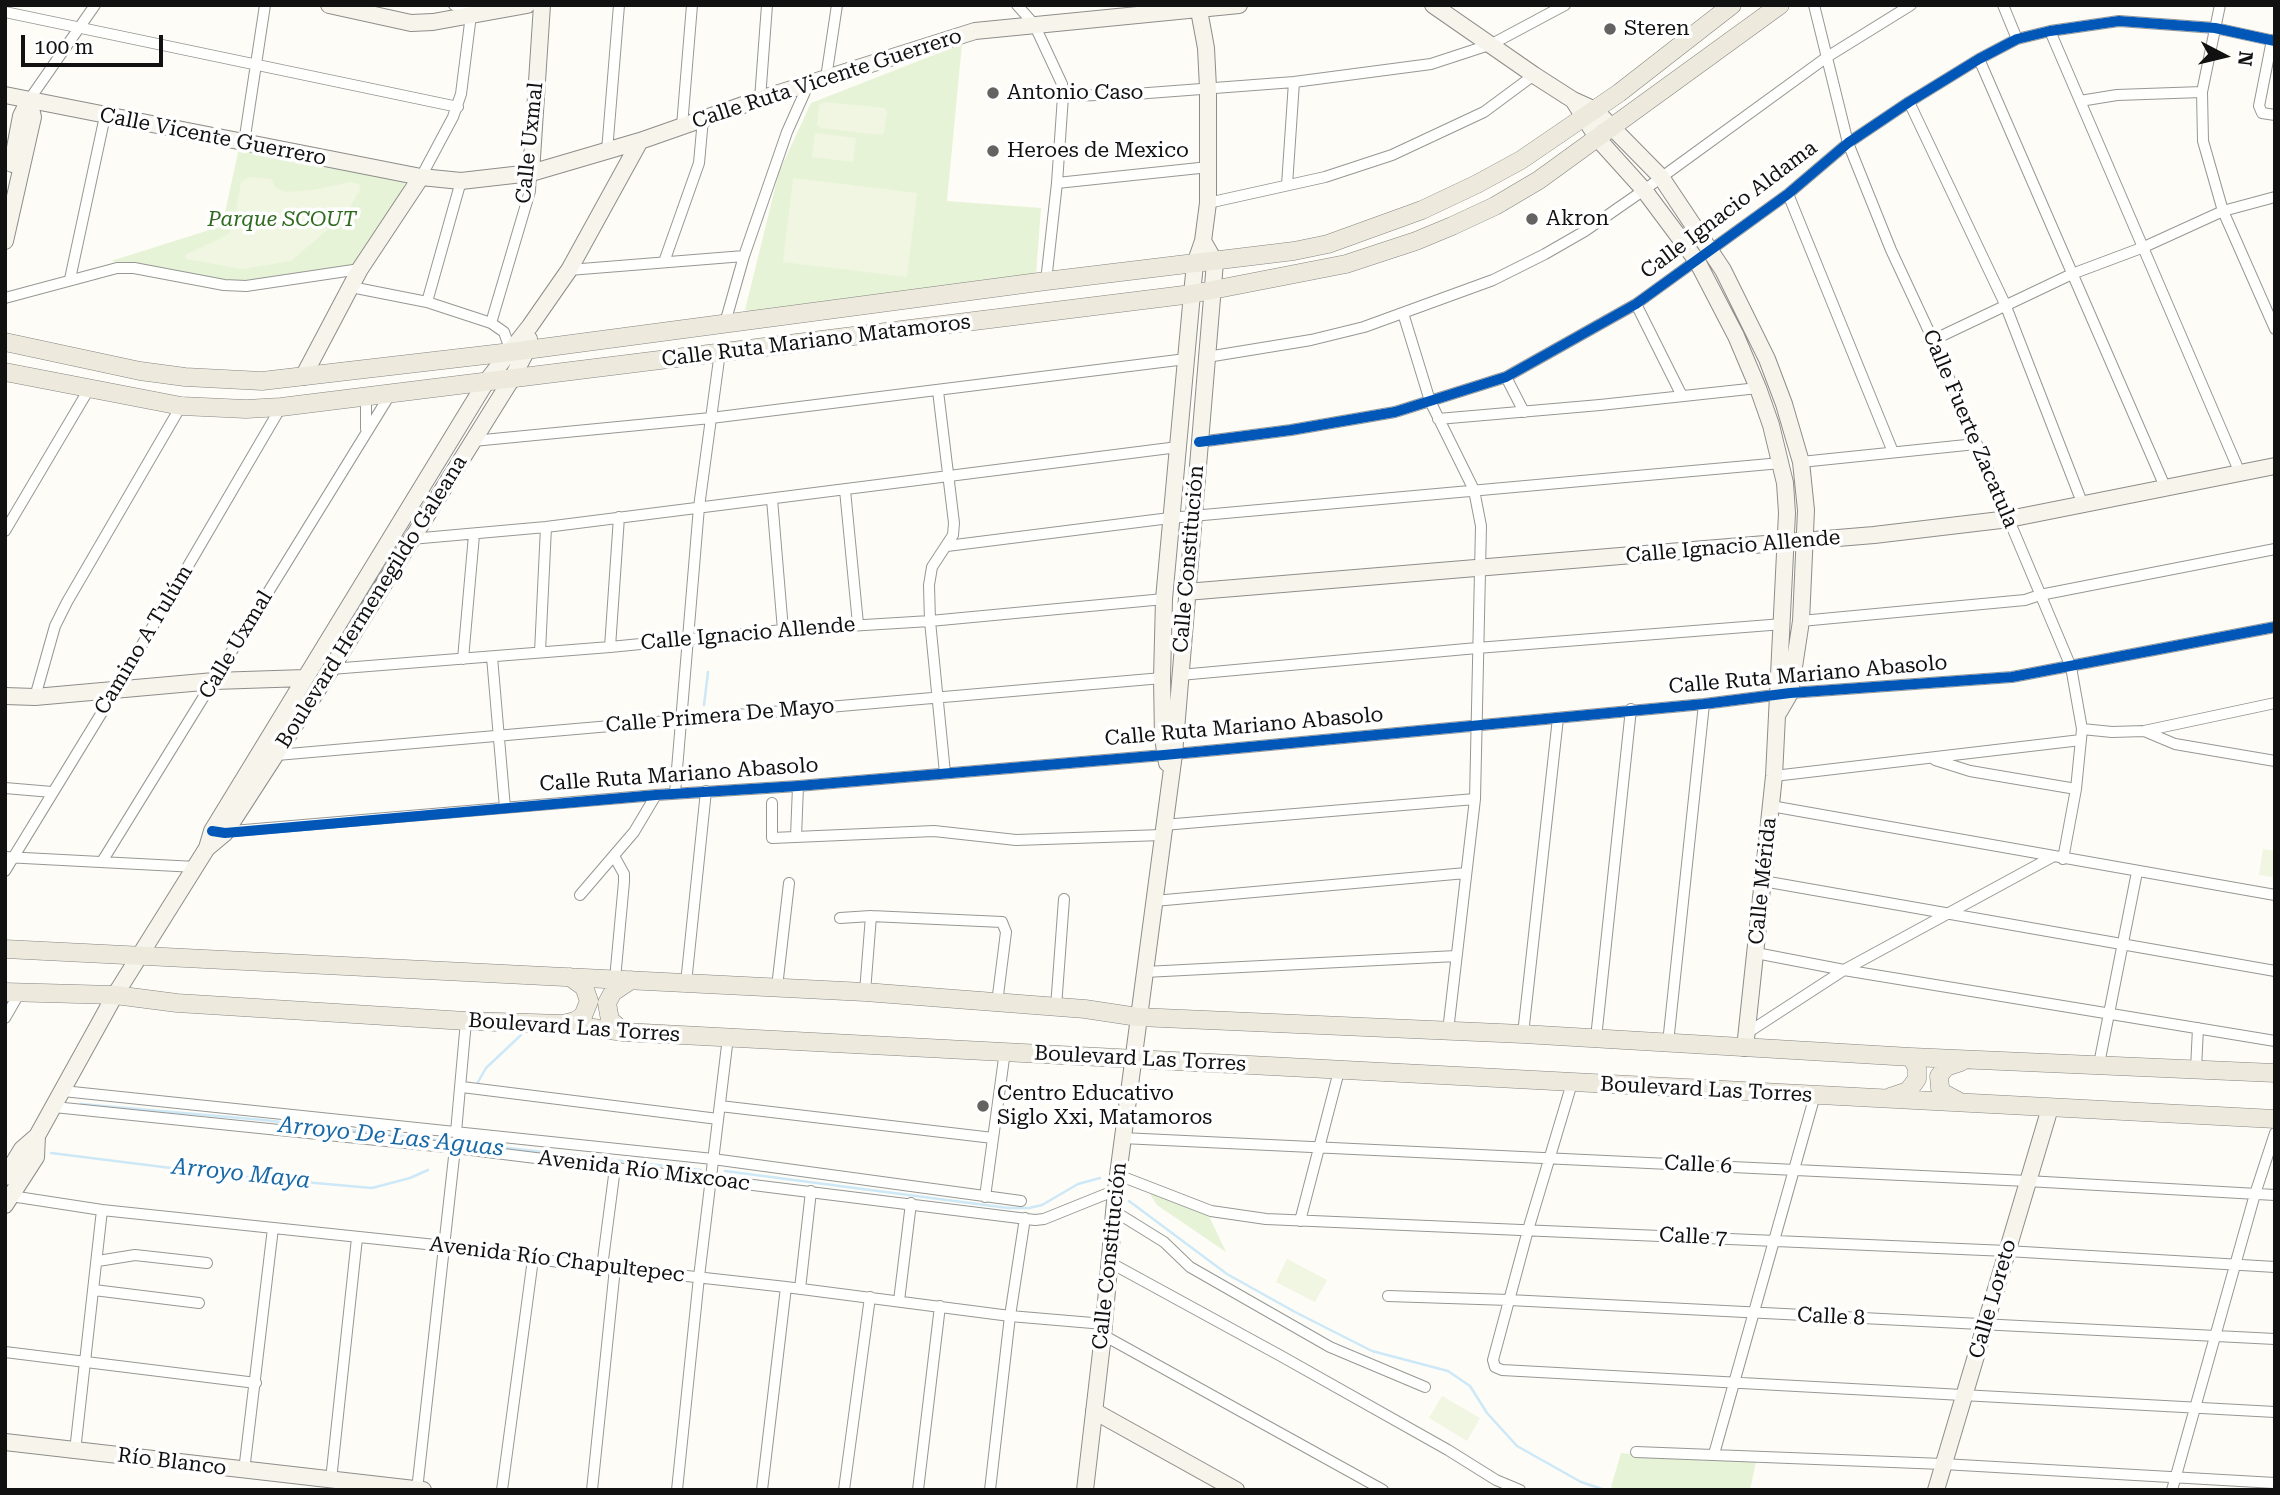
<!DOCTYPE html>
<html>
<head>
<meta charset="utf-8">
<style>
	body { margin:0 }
	#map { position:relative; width:2280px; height:1495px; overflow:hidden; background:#fdfcf7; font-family:"Roboto Serif",serif }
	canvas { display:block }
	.frame { position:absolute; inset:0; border:7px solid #111; pointer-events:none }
	.north { position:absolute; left:2189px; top:21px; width:70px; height:70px; -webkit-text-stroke:5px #fff; paint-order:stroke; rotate:97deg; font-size:19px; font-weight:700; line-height:28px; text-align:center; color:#111 }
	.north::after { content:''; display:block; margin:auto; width:24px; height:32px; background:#111; clip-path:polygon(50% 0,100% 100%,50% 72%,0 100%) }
	.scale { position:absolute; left:21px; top:35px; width:142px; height:32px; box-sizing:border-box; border:4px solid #111; border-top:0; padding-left:9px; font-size:21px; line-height:24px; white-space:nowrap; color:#111; -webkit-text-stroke:5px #fff; paint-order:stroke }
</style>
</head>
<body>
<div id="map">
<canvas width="2280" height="1495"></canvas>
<div class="frame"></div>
<div class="north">N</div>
<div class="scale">100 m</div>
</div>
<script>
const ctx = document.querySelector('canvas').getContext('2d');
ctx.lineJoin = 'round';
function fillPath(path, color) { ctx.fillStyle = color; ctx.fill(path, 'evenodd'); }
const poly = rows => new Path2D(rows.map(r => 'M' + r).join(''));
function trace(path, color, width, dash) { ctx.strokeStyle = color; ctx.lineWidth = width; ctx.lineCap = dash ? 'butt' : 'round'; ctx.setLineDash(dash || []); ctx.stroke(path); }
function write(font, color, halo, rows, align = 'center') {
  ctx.font = font + ' "Roboto Serif",serif'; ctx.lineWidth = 7; ctx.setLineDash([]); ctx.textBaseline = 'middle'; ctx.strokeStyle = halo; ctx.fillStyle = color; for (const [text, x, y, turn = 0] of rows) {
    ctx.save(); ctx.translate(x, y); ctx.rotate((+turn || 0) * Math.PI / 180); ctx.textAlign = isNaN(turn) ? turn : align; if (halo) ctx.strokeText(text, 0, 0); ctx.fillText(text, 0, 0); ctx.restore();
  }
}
const green = poly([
	[962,44,947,201,1041,208,1036,275,757,313,745,310,779,172,811,103],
	[239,148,405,182,403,191,356,267,246,283,111,261,222,226],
	[1148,1191,1209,1216,1226,1252,1157,1205],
	[1621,1453,1695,1460,1756,1462,1750,1490,1618,1490,1611,1487]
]);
const pitch = poly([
	[825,102,884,108,887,112,884,132,881,135,821,128,817,125,819,105],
	[815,133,856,138,853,162,812,157],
	[250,177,271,179,275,187,285,192,313,190,350,182,359,184,361,189,344,216,291,261,242,269,186,259,185,255,225,236,233,229,241,182],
	[793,178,917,193,907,277,783,262],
	[2263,849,2275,851,2273,877,2259,875],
	[1287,1259,1327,1280,1315,1302,1276,1282],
	[1442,1396,1480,1418,1467,1441,1429,1418]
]);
const stream = poly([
	[704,705,708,672],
	[478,1082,486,1068,521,1035],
	[81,1104,263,1120,701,1170],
	[5,1130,6,1130],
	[51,1153,235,1176,372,1188,410,1178,428,1170],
	[725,1171,1008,1208,1029,1208,1042,1205,1078,1184,1100,1178],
	[1129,1201,1227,1274,1295,1312,1372,1351,1448,1371,1470,1386,1487,1413,1517,1446,1581,1482,1605,1490]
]);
const street = poly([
	[1017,5,1034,24,1062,84,1063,96,1057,183,1046,281],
	[1814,5,1848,143,1891,250,1933,340,2071,667,2082,729,2076,789,2063,859],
	[2003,5,2017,39],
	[2220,5,2202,92,2203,141,2223,211,2275,329],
	[5,12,458,107],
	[2050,31,2240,473],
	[2272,40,2259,106,2262,113,2275,115],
	[1979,59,2166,489],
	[826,78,837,5],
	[1063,96,1135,94,1294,82,1431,64,1492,44,1565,5],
	[760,99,767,5],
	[29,100,95,5],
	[2080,101,2117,95,2202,92],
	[1909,102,2005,304,2083,505],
	[682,126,692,5],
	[244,143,265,5],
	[607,151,619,5],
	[421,177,453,117,461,94,471,15,466,9,454,5],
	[1057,183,1209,167],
	[1287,185,1294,82],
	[1788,194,1893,452],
	[1208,203,1325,177,1392,155,1484,112,1534,75],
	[664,262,699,163,703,119],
	[569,270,744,256],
	[70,279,105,116],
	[351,287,427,302,491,323,504,332,511,352],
	[5,298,117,268,134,268,224,285,246,286,360,269],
	[427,302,461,181],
	[1636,304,1682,396],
	[1403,313,1430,401,1474,490,1481,526,1475,799,1448,1031],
	[491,323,530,191,531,173],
	[725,323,744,256,787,132,808,85],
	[1933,340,2072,274,2144,247,2223,211,2275,197],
	[1207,357,1311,340,1364,327,1493,280,1545,254,1585,231,1644,190,1827,57,1911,5],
	[1506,377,1524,412],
	[938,391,954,523,953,535,932,567,929,585,930,621,945,773],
	[366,396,366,429],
	[1438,419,1600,405,1758,388],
	[473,441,711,418,1186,359],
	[1199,442,1291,430,1395,412,1506,377,1636,304,1788,194,1848,143,1909,102,1979,59,2017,39,2050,31,2119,21,2215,28,2275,41],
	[1801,462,1976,444],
	[845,490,858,624],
	[772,499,783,630],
	[5,531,89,389],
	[411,539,546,527,1178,447],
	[947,546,1170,518,1781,463],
	[1801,621,2025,600,2040,595,2275,549],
	[610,647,619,517],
	[540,652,546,527],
	[492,657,505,808],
	[463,659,474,535],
	[331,669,610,647,783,630,930,621,1164,599],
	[1180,675,1477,648,1783,624],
	[35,697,55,626,67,602,181,406],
	[2082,729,2112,732,2144,731,2275,703],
	[2144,731,2175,744,2275,761],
	[277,755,1162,678],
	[1935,760,1970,771,2076,789],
	[1774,776,2081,740],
	[5,788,52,792],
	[675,793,699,507,720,352],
	[772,803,772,838,934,831,1016,840,1162,835],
	[1771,806,2275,895],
	[1163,825,1475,799],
	[221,832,656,795,798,786,1164,755,1704,704,1790,693,2012,677,2275,627],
	[796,837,798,786],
	[614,856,624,874,624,882,615,979],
	[5,857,196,867],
	[103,860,391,393],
	[5,871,115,691,281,407],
	[1763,881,2275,971],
	[580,895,634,832,656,795],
	[1154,901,1466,873],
	[840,918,871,916,1002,922,1006,932,997,1003],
	[1756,953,1844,970,2275,1041],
	[1145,972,1456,956],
	[686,983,706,791],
	[777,987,789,883],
	[865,992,871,916],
	[1056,1007,1064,899],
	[5,1018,20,992],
	[1747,1033,1844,970,2052,857],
	[1523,1034,1558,718],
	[1596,1038,1631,709],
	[1668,1043,1704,704],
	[2099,1064,2137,872],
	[2196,1069,2198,1028],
	[1572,1083,1528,1230,1493,1360,1495,1367,1502,1370,2275,1412],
	[462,1087,718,1119],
	[63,1091,713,1159,1021,1201],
	[720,1106,993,1138],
	[54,1107,455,1148,1035,1220,1044,1219,1116,1190],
	[456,1132,466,1021],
	[1122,1138,2027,1181,2275,1195],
	[1118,1175,1211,1211,1266,1219,2007,1251,2275,1267],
	[11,1196,102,1210,445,1246,533,1259,786,1287,1010,1316,1104,1324],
	[985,1197,1005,1051],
	[1114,1211,1164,1242,1190,1267,1330,1347,1425,1387],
	[1300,1221,1339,1071],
	[98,1261,135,1255,207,1263],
	[1109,1262,1281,1356,1448,1450,1496,1480,1520,1490],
	[602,1267,615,1168],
	[800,1289,811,1191],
	[94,1290,199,1303],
	[1388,1296,1509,1300,2275,1339],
	[899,1301,911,1203],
	[1103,1335,1383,1490],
	[5,1352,256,1383],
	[75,1451,102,1210],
	[1636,1452,1943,1464,2275,1483],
	[1714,1454,1815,1095],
	[244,1471,273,1228],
	[331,1480,357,1238],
	[417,1490,455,1148],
	[502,1490,533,1259],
	[592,1490,615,1268],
	[677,1490,699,1277,728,1037],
	[762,1490,786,1287],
	[844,1490,870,1297],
	[918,1490,940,1306],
	[990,1490,1010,1316,1025,1218],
	[2172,1490,2255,1194,2275,1133]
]);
const secondary = poly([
	[329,5,411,23,433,22,527,5],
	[1433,5,1534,75,1573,100,1595,110,1661,177,1723,270,1767,359,1784,404,1801,462,1806,510,1801,621,1790,693,1779,712],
	[5,95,421,177,461,181,531,173,640,141,760,99,975,31,1239,5],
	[1573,100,1598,139,1644,190,1697,261,1736,336,1758,388,1771,425,1785,483,1787,513,1774,776,1745,1048],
	[12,164,21,116,29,100],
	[531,173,542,5],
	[5,241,33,117,29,100],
	[303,377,360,269,421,177],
	[1186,592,1874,535,2009,519,2275,466],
	[5,696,35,697,214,681,305,678],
	[1167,763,1163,738,1162,678,1164,599,1192,294,1195,264,1203,241,1208,203,1208,88,1206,48,1198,5],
	[207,848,225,833,331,669,511,380,527,350,529,339],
	[5,1177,22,1149,37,1136,115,995,207,848,212,831,486,382,530,326,569,270,640,141],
	[5,1205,36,1157,37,1136],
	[1094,1411,1236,1490],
	[5,1442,423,1490],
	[1085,1490,1103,1335,1116,1190,1174,754,1215,262,1203,241],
	[1936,1490,2050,1108]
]);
const primary = poly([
	[5,342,140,371,185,377,262,381,511,352,1046,281,1294,251,1328,244,1422,210,1477,184,1521,160,1619,93,1732,5],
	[5,372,181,406,246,409,281,407,1192,294,1346,264,1416,241,1452,226,1495,206,1539,180,1780,5],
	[5,949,865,992,1085,1009,1138,1017,1523,1034,1911,1057,2275,1073],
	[5,992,115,995,177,1003,466,1021,563,1024,624,1032,2275,1119],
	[563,1024,575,1021,583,1016,589,1001,584,987,570,977],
	[624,1032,610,1020,607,1003,613,992,631,980],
	[1890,1097,1908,1091,1917,1079,1917,1068,1911,1057],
	[1958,1101,1943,1093,1940,1088,1939,1076,1946,1067,1961,1062]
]);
const cycleway = poly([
	[1199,442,1291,430,1395,412,1506,377,1636,304,1788,194,1848,143,1909,102,1979,59,2017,39,2050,31,2119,21,2215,28,2275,41],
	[212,831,225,833,656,795,798,786,1164,755,1704,704,1790,693,2012,677,2275,627]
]);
const markers = [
	[1610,29,7,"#646362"],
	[993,93,7,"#646362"],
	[993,151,7,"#646362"],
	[1532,219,7,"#646362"],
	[983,1106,7,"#646362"]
];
const poiNames = [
	["Steren",1624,29],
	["Antonio Caso",1007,93],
	["Heroes de Mexico",1007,151],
	["Akron",1546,219],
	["Centro Educativo",997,1094],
	["Siglo Xxi, Matamoros",997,1118]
];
const streetNames = [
	["Calle Ruta Vicente Guerrero",827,79,-18],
	["Calle Vicente Guerrero",213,137,11],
	["Calle Uxmal",530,143,-84],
	["Calle Ignacio Aldama",1729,210,-37],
	["Calle Ruta Mariano Matamoros",816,341,-7],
	["Calle Fuerte Zacatula",1970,429,67],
	["Calle Ignacio Allende",1733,547,-5],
	["Calle Constitución",1189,559,-85],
	["Boulevard Hermenegildo Galeana",372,602,-58],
	["Calle Ignacio Allende",748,634,-5],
	["Camino A Tulúm",144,640,-59],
	["Calle Uxmal",236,645,-59],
	["Calle Ruta Mariano Abasolo",1808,675,-5],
	["Calle Primera De Mayo",720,716,-5],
	["Calle Ruta Mariano Abasolo",1244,727,-5],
	["Calle Ruta Mariano Abasolo",679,775,-4],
	["Calle Mérida",1763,881,-84],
	["Boulevard Las Torres",574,1028,4],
	["Boulevard Las Torres",1140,1059,3],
	["Boulevard Las Torres",1706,1090,3],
	["Calle 6",1698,1165,3],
	["Avenida Río Mixcoac",644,1171,7],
	["Calle 7",1693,1237,3],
	["Calle Constitución",1110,1256,-84],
	["Avenida Río Chapultepec",557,1260,7],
	["Calle Loreto",1993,1299,-74],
	["Calle 8",1831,1317,3],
	["Río Blanco",172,1462,7]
];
const parkNames = [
	["Parque SCOUT",282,220]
];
const waterNames = [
	["Arroyo De Las Aguas",391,1137,6],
	["Arroyo Maya",241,1174,6]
];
fillPath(green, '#e7f3d7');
fillPath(pitch, '#f0f6e1');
trace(stream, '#cde8f7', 2.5);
trace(street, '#979795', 12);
trace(secondary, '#8e8d8b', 18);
trace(primary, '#858482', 19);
trace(street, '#fffffe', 10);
trace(secondary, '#f6f4eb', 16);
trace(primary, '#ede9dc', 18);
trace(cycleway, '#0057b8', 10);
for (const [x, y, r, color] of markers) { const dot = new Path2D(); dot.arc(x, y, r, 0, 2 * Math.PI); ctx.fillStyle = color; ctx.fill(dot); trace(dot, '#fff', 2.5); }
write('21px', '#111', '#fff', poiNames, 'left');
write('21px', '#111', '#fff', streetNames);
write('italic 21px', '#2f6b1f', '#fff', parkNames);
write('italic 23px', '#1768a6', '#fff', waterNames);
</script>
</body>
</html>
